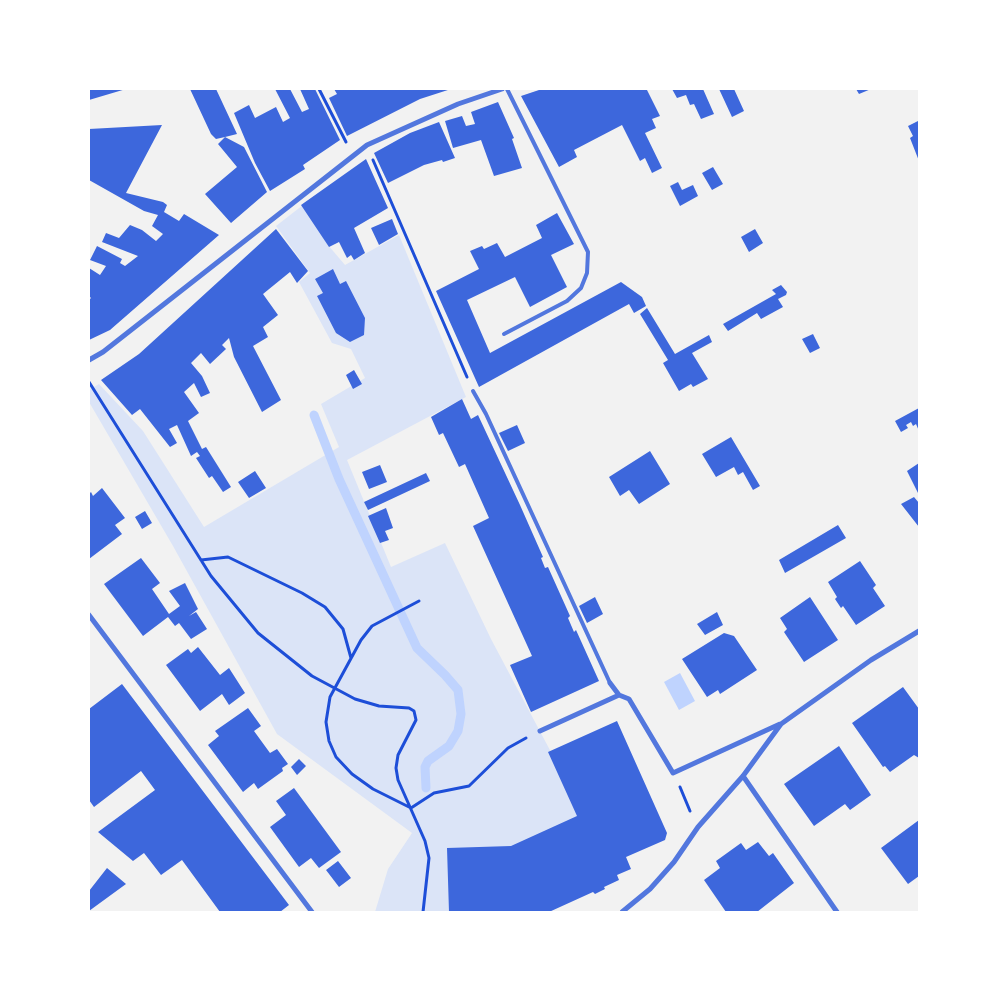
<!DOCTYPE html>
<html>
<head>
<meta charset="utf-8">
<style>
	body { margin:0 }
	#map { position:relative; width:1008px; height:1001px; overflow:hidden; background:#f2f2f2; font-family:"PT Sans Narrow",sans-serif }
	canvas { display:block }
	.frame { position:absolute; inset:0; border:90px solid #fff; pointer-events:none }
</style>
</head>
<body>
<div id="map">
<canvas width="1008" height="1001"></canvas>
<div class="frame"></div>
</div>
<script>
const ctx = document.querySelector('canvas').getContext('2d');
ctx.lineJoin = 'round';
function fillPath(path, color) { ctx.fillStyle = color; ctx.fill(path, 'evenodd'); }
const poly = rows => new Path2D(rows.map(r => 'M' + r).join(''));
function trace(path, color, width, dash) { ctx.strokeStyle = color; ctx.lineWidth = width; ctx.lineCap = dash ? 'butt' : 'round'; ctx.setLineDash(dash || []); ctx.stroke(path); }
const green = poly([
	[303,205,328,245,345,265,399,235,466,397,347,460,391,567,445,543,491,639,552,754,583,819,511,851,453,850,453,912,375,912,388,869,412,833,277,734,173,546,89,402,89,390,99,384,143,431,204,527,339,447,321,404,365,378,351,349,332,343,299,282,310,273,276,226]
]);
const water = poly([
	[680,673,695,701,679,710,664,682]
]);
const stream = poly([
	[314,415,339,479,417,648,445,675,458,690,461,714,458,731,449,746,428,761,425,767,426,788]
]);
const building = poly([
	[89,89,126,89,89,100],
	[190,89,216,89,237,134,225,137,244,147,267,192,231,223,205,194,237,167,218,144,225,137,216,139,211,134],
	[275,89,290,89,302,112,309,109,300,89,315,89,340,140,303,165,305,169,270,191,255,163,234,113,249,105,255,118,276,107,283,122,290,118],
	[334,89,451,89,420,99,347,136,329,98,337,94],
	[542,89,650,89,647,90,660,116,652,119,656,128,645,133,662,168,652,173,645,158,640,161,622,125,574,150,577,157,559,167,521,96],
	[672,89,703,89,714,114,701,119,694,104,690,105,686,95,677,98],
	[719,89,734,89,744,111,732,117],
	[856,89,871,89,859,94],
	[498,102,514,138,512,139,522,168,494,176,481,140,453,148,445,121,462,116,466,126,475,124,471,112],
	[918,121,919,125,919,161,910,138,913,136,908,126],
	[439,122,455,158,443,162,442,160,424,165,388,183,374,153,410,133],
	[162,125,126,193,163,202,167,205,164,212,179,221,184,214,219,235,110,330,89,340,89,300,91,298,89,296,89,268,100,275,106,266,90,260,97,246,122,259,120,263,125,266,138,256,102,242,106,233,119,238,130,225,142,230,156,241,163,234,152,226,158,215,144,211,89,180,89,129],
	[366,159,388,208,354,228,365,253,354,260,351,255,347,258,339,242,329,247,301,205],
	[713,167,723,184,712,190,702,173],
	[678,182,682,190,693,185,698,196,680,206,670,186],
	[557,213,574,244,551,255,567,287,530,307,515,277,467,300,490,353,621,282,642,297,646,306,634,313,629,304,479,387,436,291,479,269,470,251,482,246,484,249,497,243,505,257,542,238,536,225],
	[392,219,398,234,379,245,371,228],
	[276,229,308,271,297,283,290,272,263,294,278,315,263,327,268,337,253,346,281,400,262,412,234,357,229,338,222,345,226,349,210,364,201,353,191,363,202,376,210,393,201,397,194,383,184,392,199,413,188,421,202,449,206,447,231,487,223,492,212,476,209,478,196,458,200,456,197,452,191,456,177,425,169,429,177,443,170,447,140,409,132,415,101,380,139,354],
	[755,229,763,243,749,252,741,237],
	[333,269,340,284,346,281,365,318,364,335,350,342,336,333,317,296,323,293,315,279],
	[781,285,787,292,786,295,778,299,783,307,761,319,757,313,728,331,723,324,776,294,772,290],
	[647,308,675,354,709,335,712,342,692,353,708,379,693,387,691,384,679,391,663,363,668,360,640,314],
	[813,334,820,348,810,353,802,339],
	[354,370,362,384,353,389,346,375],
	[462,399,471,419,478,415,520,505,543,557,541,558,545,568,548,567,570,616,568,618,574,632,576,630,599,681,531,712,510,665,532,656,473,526,489,518,465,464,459,467,443,433,439,435,431,417],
	[919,408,919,431,916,424,913,426,911,422,906,425,908,428,901,432,895,421],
	[517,425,525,443,508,451,499,433],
	[731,437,760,486,753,490,743,472,738,475,734,467,716,477,702,454],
	[650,451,670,484,639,504,629,490,620,496,609,477],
	[919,463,919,495,907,471],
	[380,465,387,482,369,489,362,472],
	[255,471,266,488,249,498,238,482],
	[426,473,430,481,368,510,364,502],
	[102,488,125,518,115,525,122,534,89,559,89,494,91,492,93,496],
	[914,497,919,503,919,527,901,504],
	[386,508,393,528,385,531,389,540,380,543,368,516],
	[145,511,152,523,142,529,135,517],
	[838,525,846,538,785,573,779,560],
	[141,558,160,583,152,589,169,614,180,606,169,591,185,583,198,609,189,616,196,612,207,629,191,639,179,623,175,626,168,617,143,636,104,584],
	[860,561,876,585,873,588,885,606,856,625,843,606,841,608,835,599,837,597,828,582],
	[595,597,603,614,587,623,579,606],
	[810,597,838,640,804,662,784,632,787,629,780,618],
	[717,612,723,625,705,635,697,624],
	[724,633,734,636,757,670,720,694,718,690,707,697,682,659],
	[198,647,220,675,229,668,245,693,229,705,222,694,200,711,166,665,188,649,191,653],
	[122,684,289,905,280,912,220,912,182,860,161,875,144,853,133,861,98,832,155,790,141,771,94,807,89,800,89,709],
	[903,687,919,709,919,758,914,755,890,772,885,766,883,767,852,723],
	[248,708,261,726,254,731,270,753,277,749,288,764,282,768,283,771,258,789,254,783,243,792,208,745,219,736,215,731],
	[617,721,667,833,665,840,626,857,631,869,617,875,619,880,604,887,605,889,595,894,593,892,549,912,449,912,447,848,511,846,577,816,548,752],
	[839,746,871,795,850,810,845,804,814,826,784,784],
	[299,759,306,766,297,775,291,767],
	[294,788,341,852,319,868,311,858,299,867,270,827,286,815,276,801],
	[919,820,919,876,908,884,881,848],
	[758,842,769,856,773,853,794,883,757,912,726,912,704,880,720,868,716,861,741,843,746,850],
	[338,861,351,878,339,887,326,870],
	[107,868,126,884,89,911,89,891]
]);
const path = poly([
	[319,89,346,142],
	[373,160,467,377],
	[89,382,211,576,258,633,312,676,355,699,379,706,409,708,414,711,416,720,398,755,396,768,398,780,425,841,429,858,423,912],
	[201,560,228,557,302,593,325,607,343,629,351,658],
	[419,601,372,626,361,640,330,697,326,722,329,741,336,757,352,774,373,789,411,808,434,793,469,786,508,748,526,738],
	[680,787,690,811]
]);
const service = poly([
	[504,334,567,301,581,288,587,273,588,252,507,89],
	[473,391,486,414,610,683]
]);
const minor = poly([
	[89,360,103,352,367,145,458,104,502,89],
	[89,615,312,912],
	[610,683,619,695,629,699,673,773,780,724],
	[540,731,619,695],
	[743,776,837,912],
	[622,912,650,889,674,862,698,827,743,776,781,724,871,660,919,631]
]);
fillPath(green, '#dbe4f7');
fillPath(water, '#bfd3fe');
trace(stream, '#bfd3fe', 9);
fillPath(building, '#3d67dc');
trace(path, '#1d4ed8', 3);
trace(service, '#5277de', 4);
trace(minor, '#5277de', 5);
</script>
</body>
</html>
